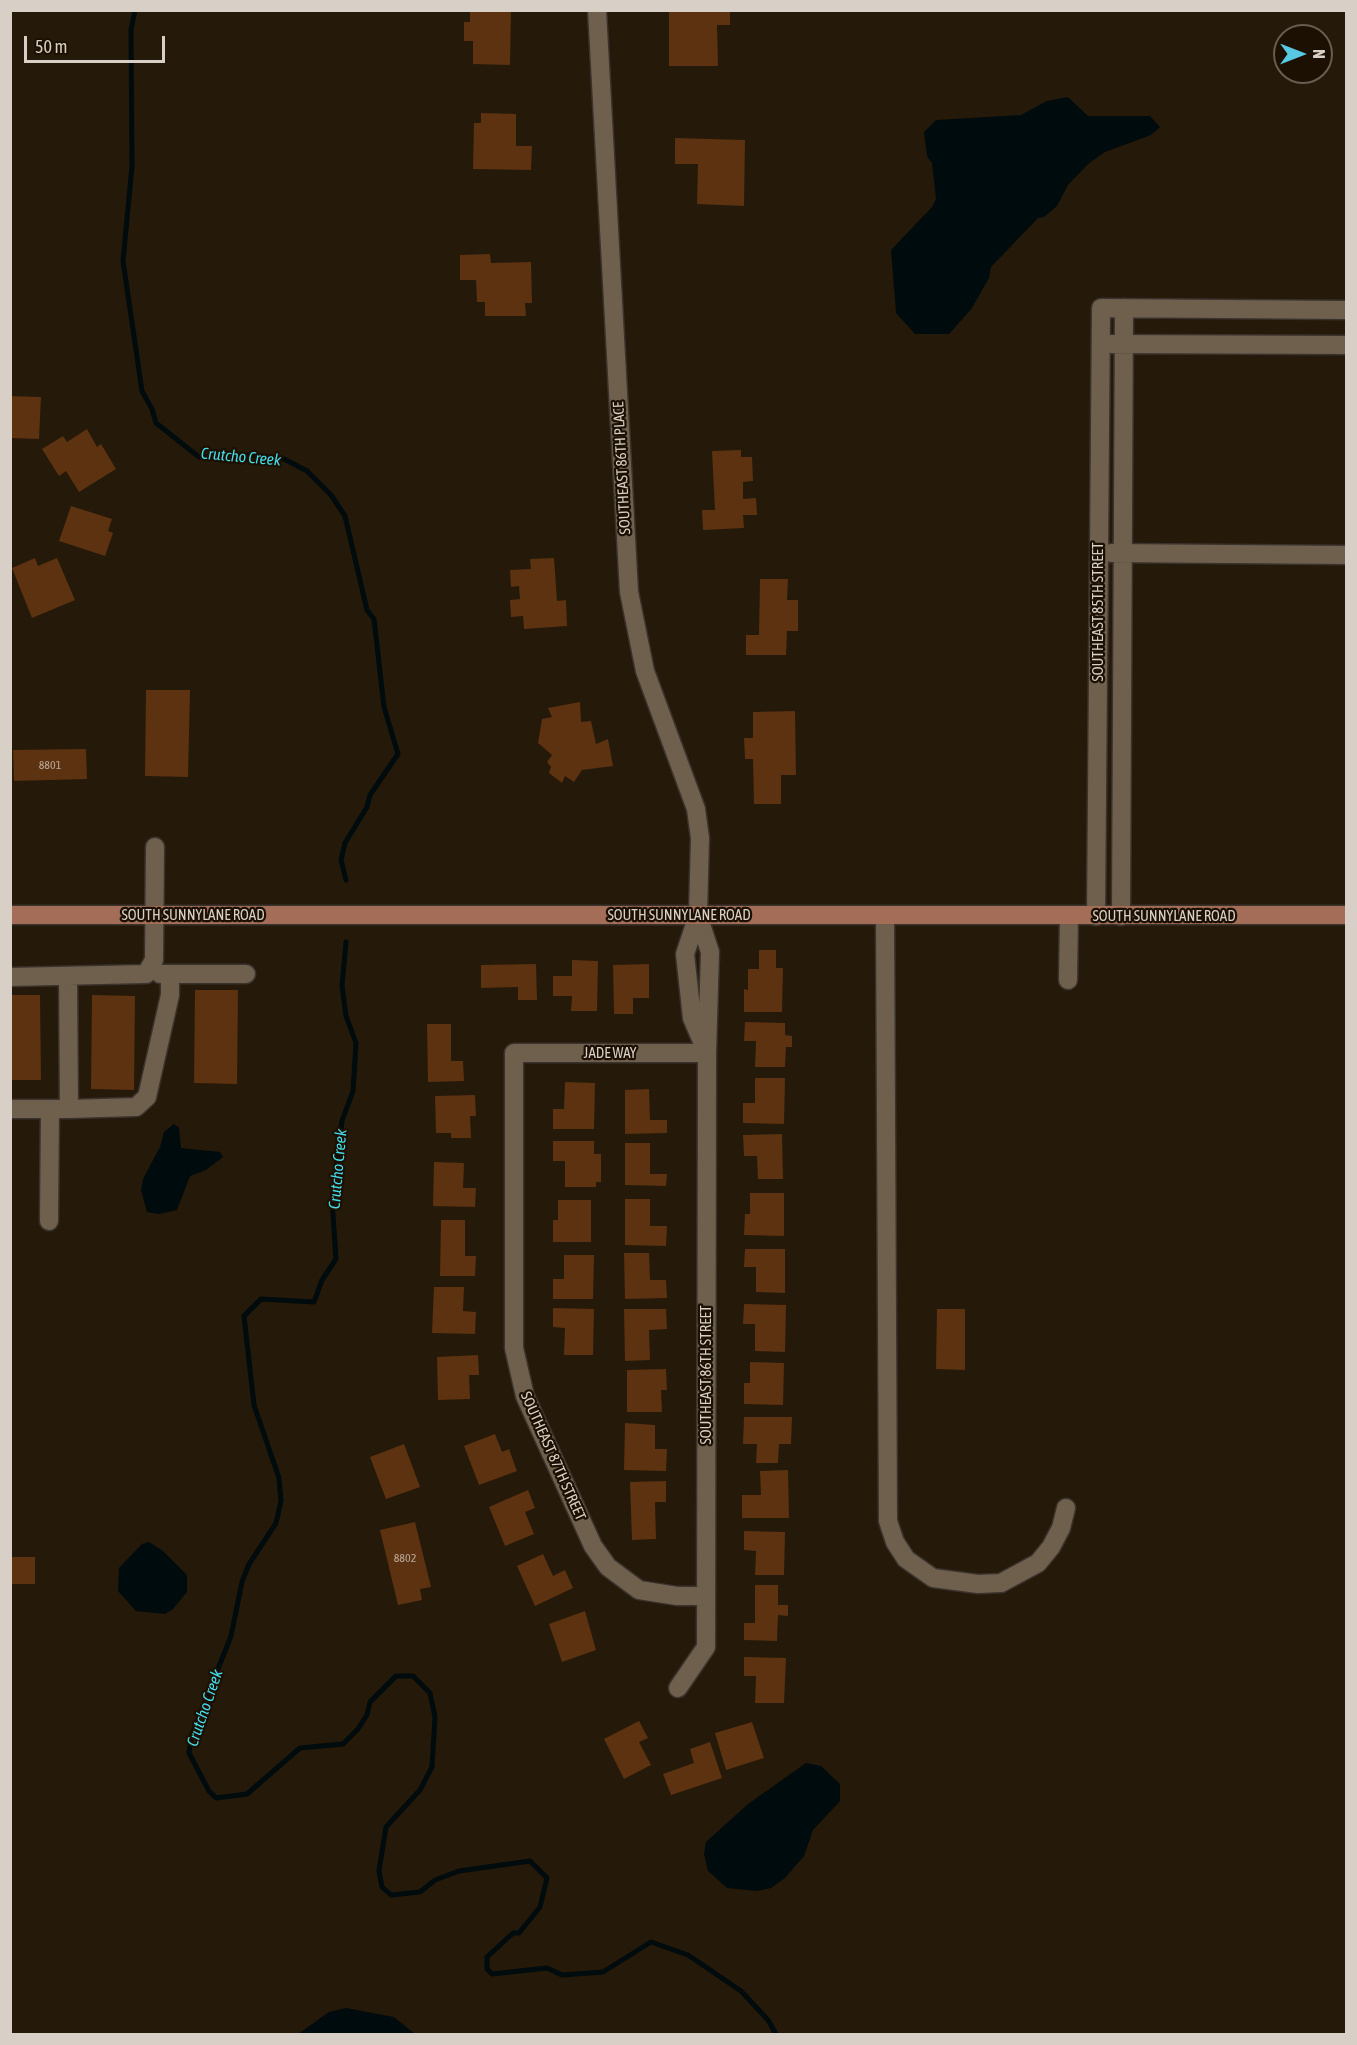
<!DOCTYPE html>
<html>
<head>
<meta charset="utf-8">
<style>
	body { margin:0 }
	#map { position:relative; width:1357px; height:2045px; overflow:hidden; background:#251909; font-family:"Asap Condensed",sans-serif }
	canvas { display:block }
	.frame { position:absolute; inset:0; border:12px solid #d8d0c6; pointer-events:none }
	.north { position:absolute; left:1273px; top:24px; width:60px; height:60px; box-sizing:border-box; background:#1c1002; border:2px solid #675d50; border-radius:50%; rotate:90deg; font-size:16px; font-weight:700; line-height:24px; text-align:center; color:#d8d0c6 }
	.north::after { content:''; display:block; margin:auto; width:21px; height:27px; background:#57c9e2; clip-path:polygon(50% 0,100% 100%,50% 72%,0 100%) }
	.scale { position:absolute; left:24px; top:36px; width:141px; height:27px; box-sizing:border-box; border:3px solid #d8d0c6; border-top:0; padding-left:8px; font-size:18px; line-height:21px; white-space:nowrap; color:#d8d0c6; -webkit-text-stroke:4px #1c1002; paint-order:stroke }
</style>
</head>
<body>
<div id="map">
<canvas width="1357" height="2045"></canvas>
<div class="frame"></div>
<div class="north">N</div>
<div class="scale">50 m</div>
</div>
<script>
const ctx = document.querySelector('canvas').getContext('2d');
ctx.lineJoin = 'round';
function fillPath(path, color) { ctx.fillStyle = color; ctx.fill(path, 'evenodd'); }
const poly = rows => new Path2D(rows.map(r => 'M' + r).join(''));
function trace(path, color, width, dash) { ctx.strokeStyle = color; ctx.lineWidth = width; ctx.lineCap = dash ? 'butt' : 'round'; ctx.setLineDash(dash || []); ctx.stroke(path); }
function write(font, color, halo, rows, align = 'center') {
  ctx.font = font + ' "Asap Condensed",sans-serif'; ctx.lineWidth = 4.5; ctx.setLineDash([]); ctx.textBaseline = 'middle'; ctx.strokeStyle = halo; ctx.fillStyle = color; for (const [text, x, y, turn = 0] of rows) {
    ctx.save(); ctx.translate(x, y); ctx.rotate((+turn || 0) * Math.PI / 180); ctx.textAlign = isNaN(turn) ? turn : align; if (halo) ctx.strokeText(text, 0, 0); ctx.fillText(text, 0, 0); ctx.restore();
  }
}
const water = poly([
	[1068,97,1088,116,1150,116,1160,127,1151,135,1105,152,1088,164,1068,185,1057,206,1044,217,1038,218,991,267,989,278,972,308,949,334,915,334,896,313,891,250,932,207,936,199,932,163,927,156,924,132,936,120,1021,115,1047,101],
	[174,1124,179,1128,181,1148,220,1152,223,1157,206,1170,190,1176,177,1210,159,1214,147,1212,141,1190,143,1179,160,1147,164,1132],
	[149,1542,163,1551,187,1575,187,1592,173,1609,165,1614,136,1611,118,1591,119,1568,142,1544],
	[806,1763,821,1766,840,1784,840,1801,813,1830,804,1856,785,1878,771,1888,757,1891,727,1888,708,1871,704,1854,706,1842,748,1804],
	[346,2008,394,2017,415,2034,298,2034,329,2012]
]);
const stream = poly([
	[135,10,131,30,132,166,123,261,142,391,152,409,156,423,199,457,255,455,284,459,307,471,331,495,345,516,367,610,374,619,384,707,398,754,370,795,367,807,345,843,341,860,346,880],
	[346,942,342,986,346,1016,356,1043,353,1091,342,1121,332,1200,336,1259,322,1280,314,1302,261,1299,244,1316,254,1405,279,1478,281,1501,276,1523,249,1564,242,1582,231,1636,191,1737,189,1753,209,1791,216,1798,247,1794,300,1748,343,1744,358,1729,367,1715,370,1702,396,1676,413,1676,430,1693,435,1717,432,1767,420,1790,386,1827,379,1871,382,1887,391,1895,420,1892,435,1880,459,1871,530,1861,547,1878,540,1907,519,1933,513,1933,487,1957,487,1969,492,1974,547,1968,562,1975,603,1972,651,1942,688,1955,741,1991,768,2020,776,2034]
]);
const building = poly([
	[470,10,511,10,510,65,473,64,473,41,464,41,464,22,470,22],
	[669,10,730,10,730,25,717,25,718,66,669,66],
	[481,113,516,114,516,146,532,146,531,170,473,169,474,123,481,123],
	[675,138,745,140,744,206,697,204,698,164,675,164],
	[490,254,491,263,531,262,532,303,525,303,526,316,485,316,485,302,477,302,476,280,460,280,460,255],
	[10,396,41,397,39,439,10,438],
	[87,429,97,447,101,444,116,469,79,492,66,471,59,476,42,449,63,436,67,442],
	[741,450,741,457,752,457,753,481,743,482,743,499,756,498,757,515,743,515,744,528,703,530,702,510,715,510,712,451],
	[71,506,112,519,108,531,113,533,105,556,59,541],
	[35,558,38,566,57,558,75,600,32,618,12,568],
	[554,558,557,601,566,600,567,626,524,629,523,616,511,617,510,600,520,599,519,586,511,587,510,570,531,569,530,559],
	[760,579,788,579,787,600,798,600,798,631,787,631,786,655,746,655,746,635,759,635],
	[146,690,190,690,188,777,145,776],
	[580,702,581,722,591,721,596,744,608,739,613,766,582,770,574,782,565,776,562,783,549,773,551,767,547,762,552,755,538,743,542,719,552,717,548,708],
	[795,711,796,775,781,775,781,804,754,804,753,759,745,759,744,738,753,738,753,712],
	[86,749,87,779,14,781,13,750],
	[759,950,776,950,776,968,783,968,782,1012,744,1012,744,989,748,990,748,969,759,969],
	[572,960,598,961,597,1011,571,1011,572,996,553,996,553,976,572,976],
	[536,964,537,1000,518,1000,518,987,481,988,481,965],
	[649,964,649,998,633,998,633,1014,614,1014,613,965],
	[195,990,238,990,237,1084,194,1083],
	[10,995,40,995,41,1080,10,1080],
	[92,995,135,996,134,1090,91,1089],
	[745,1022,785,1023,785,1035,792,1036,792,1047,786,1047,785,1067,755,1067,756,1041,744,1041],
	[427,1024,451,1024,451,1061,463,1061,464,1081,428,1082],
	[755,1078,785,1078,784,1124,743,1123,743,1103,755,1103],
	[565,1082,595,1083,594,1129,553,1129,553,1109,564,1109],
	[649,1089,650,1120,667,1120,667,1133,625,1134,625,1090],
	[475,1095,476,1116,470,1116,471,1138,451,1138,451,1133,436,1133,435,1096],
	[782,1134,783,1179,758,1179,757,1156,744,1156,743,1135],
	[553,1141,594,1141,594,1154,601,1154,601,1182,596,1182,596,1187,565,1187,565,1161,553,1161],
	[625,1143,650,1143,650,1174,667,1174,666,1186,625,1185],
	[434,1162,464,1163,463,1188,476,1188,475,1207,433,1206],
	[750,1193,784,1193,784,1236,744,1235,745,1214,750,1214],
	[625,1199,650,1199,650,1226,667,1226,666,1246,625,1245],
	[558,1200,591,1200,591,1242,553,1242,553,1220,558,1220],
	[441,1220,465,1220,465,1256,476,1256,475,1276,440,1276],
	[745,1249,785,1249,785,1293,756,1292,756,1267,744,1267],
	[624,1253,649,1253,650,1280,666,1280,667,1298,625,1299],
	[564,1255,594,1255,593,1299,553,1299,553,1279,564,1279],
	[434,1287,464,1287,463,1311,476,1312,475,1334,432,1333],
	[744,1304,786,1305,785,1352,755,1351,755,1324,743,1324],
	[553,1308,594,1309,593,1355,564,1355,565,1328,553,1327],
	[624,1309,666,1309,667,1329,649,1330,650,1360,625,1361],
	[937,1309,965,1309,965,1370,936,1369],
	[478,1355,479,1375,469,1375,470,1399,438,1400,437,1357],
	[750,1362,784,1363,783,1405,744,1404,744,1383,750,1383],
	[666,1369,667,1390,661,1390,662,1412,627,1412,627,1370],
	[744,1417,792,1417,791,1444,779,1444,778,1463,756,1463,757,1444,743,1444],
	[625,1423,655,1425,655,1449,667,1449,666,1471,624,1470],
	[495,1434,502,1452,509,1449,517,1471,479,1485,464,1446],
	[404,1444,420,1487,386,1499,370,1457],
	[788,1470,789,1518,742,1518,742,1495,761,1495,760,1471],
	[666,1481,666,1502,655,1502,656,1539,632,1540,630,1482],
	[528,1490,535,1508,525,1512,534,1534,505,1546,489,1507],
	[415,1522,431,1587,420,1589,422,1600,398,1605,380,1530],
	[744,1531,785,1532,784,1575,755,1575,756,1551,744,1550],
	[543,1554,553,1576,565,1570,573,1588,535,1606,517,1566],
	[10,1557,35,1557,35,1584,10,1584],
	[755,1585,778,1585,778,1605,788,1605,788,1616,778,1615,777,1641,744,1640,744,1623,755,1623],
	[585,1611,596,1650,562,1662,549,1624],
	[744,1657,786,1658,784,1703,755,1703,756,1676,744,1676],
	[639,1721,648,1738,639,1742,651,1765,624,1779,604,1739],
	[752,1722,764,1758,726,1770,715,1733],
	[710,1742,722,1778,671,1795,663,1774,694,1763,690,1749]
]);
const minor = poly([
	[597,10,629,592,645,671,696,809,700,838,698,915,685,954,692,1018,707,1053],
	[1111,344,1346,345],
	[1111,553,1346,555],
	[885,916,888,1521,895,1542,906,1559,933,1578,978,1584,1001,1583,1038,1563,1051,1547,1061,1528,1066,1508],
	[1096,916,1101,308,1346,310],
	[1121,916,1124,308],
	[160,974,246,974],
	[10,977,146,974,154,960,155,847],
	[1068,980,1069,916],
	[10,1109,69,1109,68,976],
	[69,1109,136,1107,147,1097,170,995,170,974],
	[49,1221,50,1109],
	[706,1596,677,1596,639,1590,608,1567,593,1546,525,1396,514,1348,514,1053,707,1053],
	[678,1688,706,1647,707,1053,710,952,698,915]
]);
const major = poly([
	[10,915,1346,915]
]);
const numberNames = [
	["8801",50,765],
	["8802",405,1558]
];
const streetNames = [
	["SOUTHEAST 86TH PLACE",622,468,-93],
	["SOUTHEAST 85TH STREET",1098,612,-90],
	["SOUTH SUNNYLANE ROAD",193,915],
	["SOUTH SUNNYLANE ROAD",679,915],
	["SOUTH SUNNYLANE ROAD",1164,916],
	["JADE WAY",610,1053],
	["SOUTHEAST 86TH STREET",706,1375,-90],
	["SOUTHEAST 87TH STREET",553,1456,66]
];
const waterNames = [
	["Crutcho Creek",241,457,5],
	["Crutcho Creek",338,1169,-85],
	["Crutcho Creek",205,1708,-71]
];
fillPath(water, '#000b0d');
trace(stream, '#000b0d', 5);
fillPath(building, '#5c3210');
trace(minor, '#3a322c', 21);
trace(major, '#3a322c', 21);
trace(minor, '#6f604e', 18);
trace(major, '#a46d57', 18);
write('12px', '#b9a898', null, numberNames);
write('15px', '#d8d0c6', '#1c1002', streetNames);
write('italic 16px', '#44dded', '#1c1002', waterNames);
</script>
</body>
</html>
